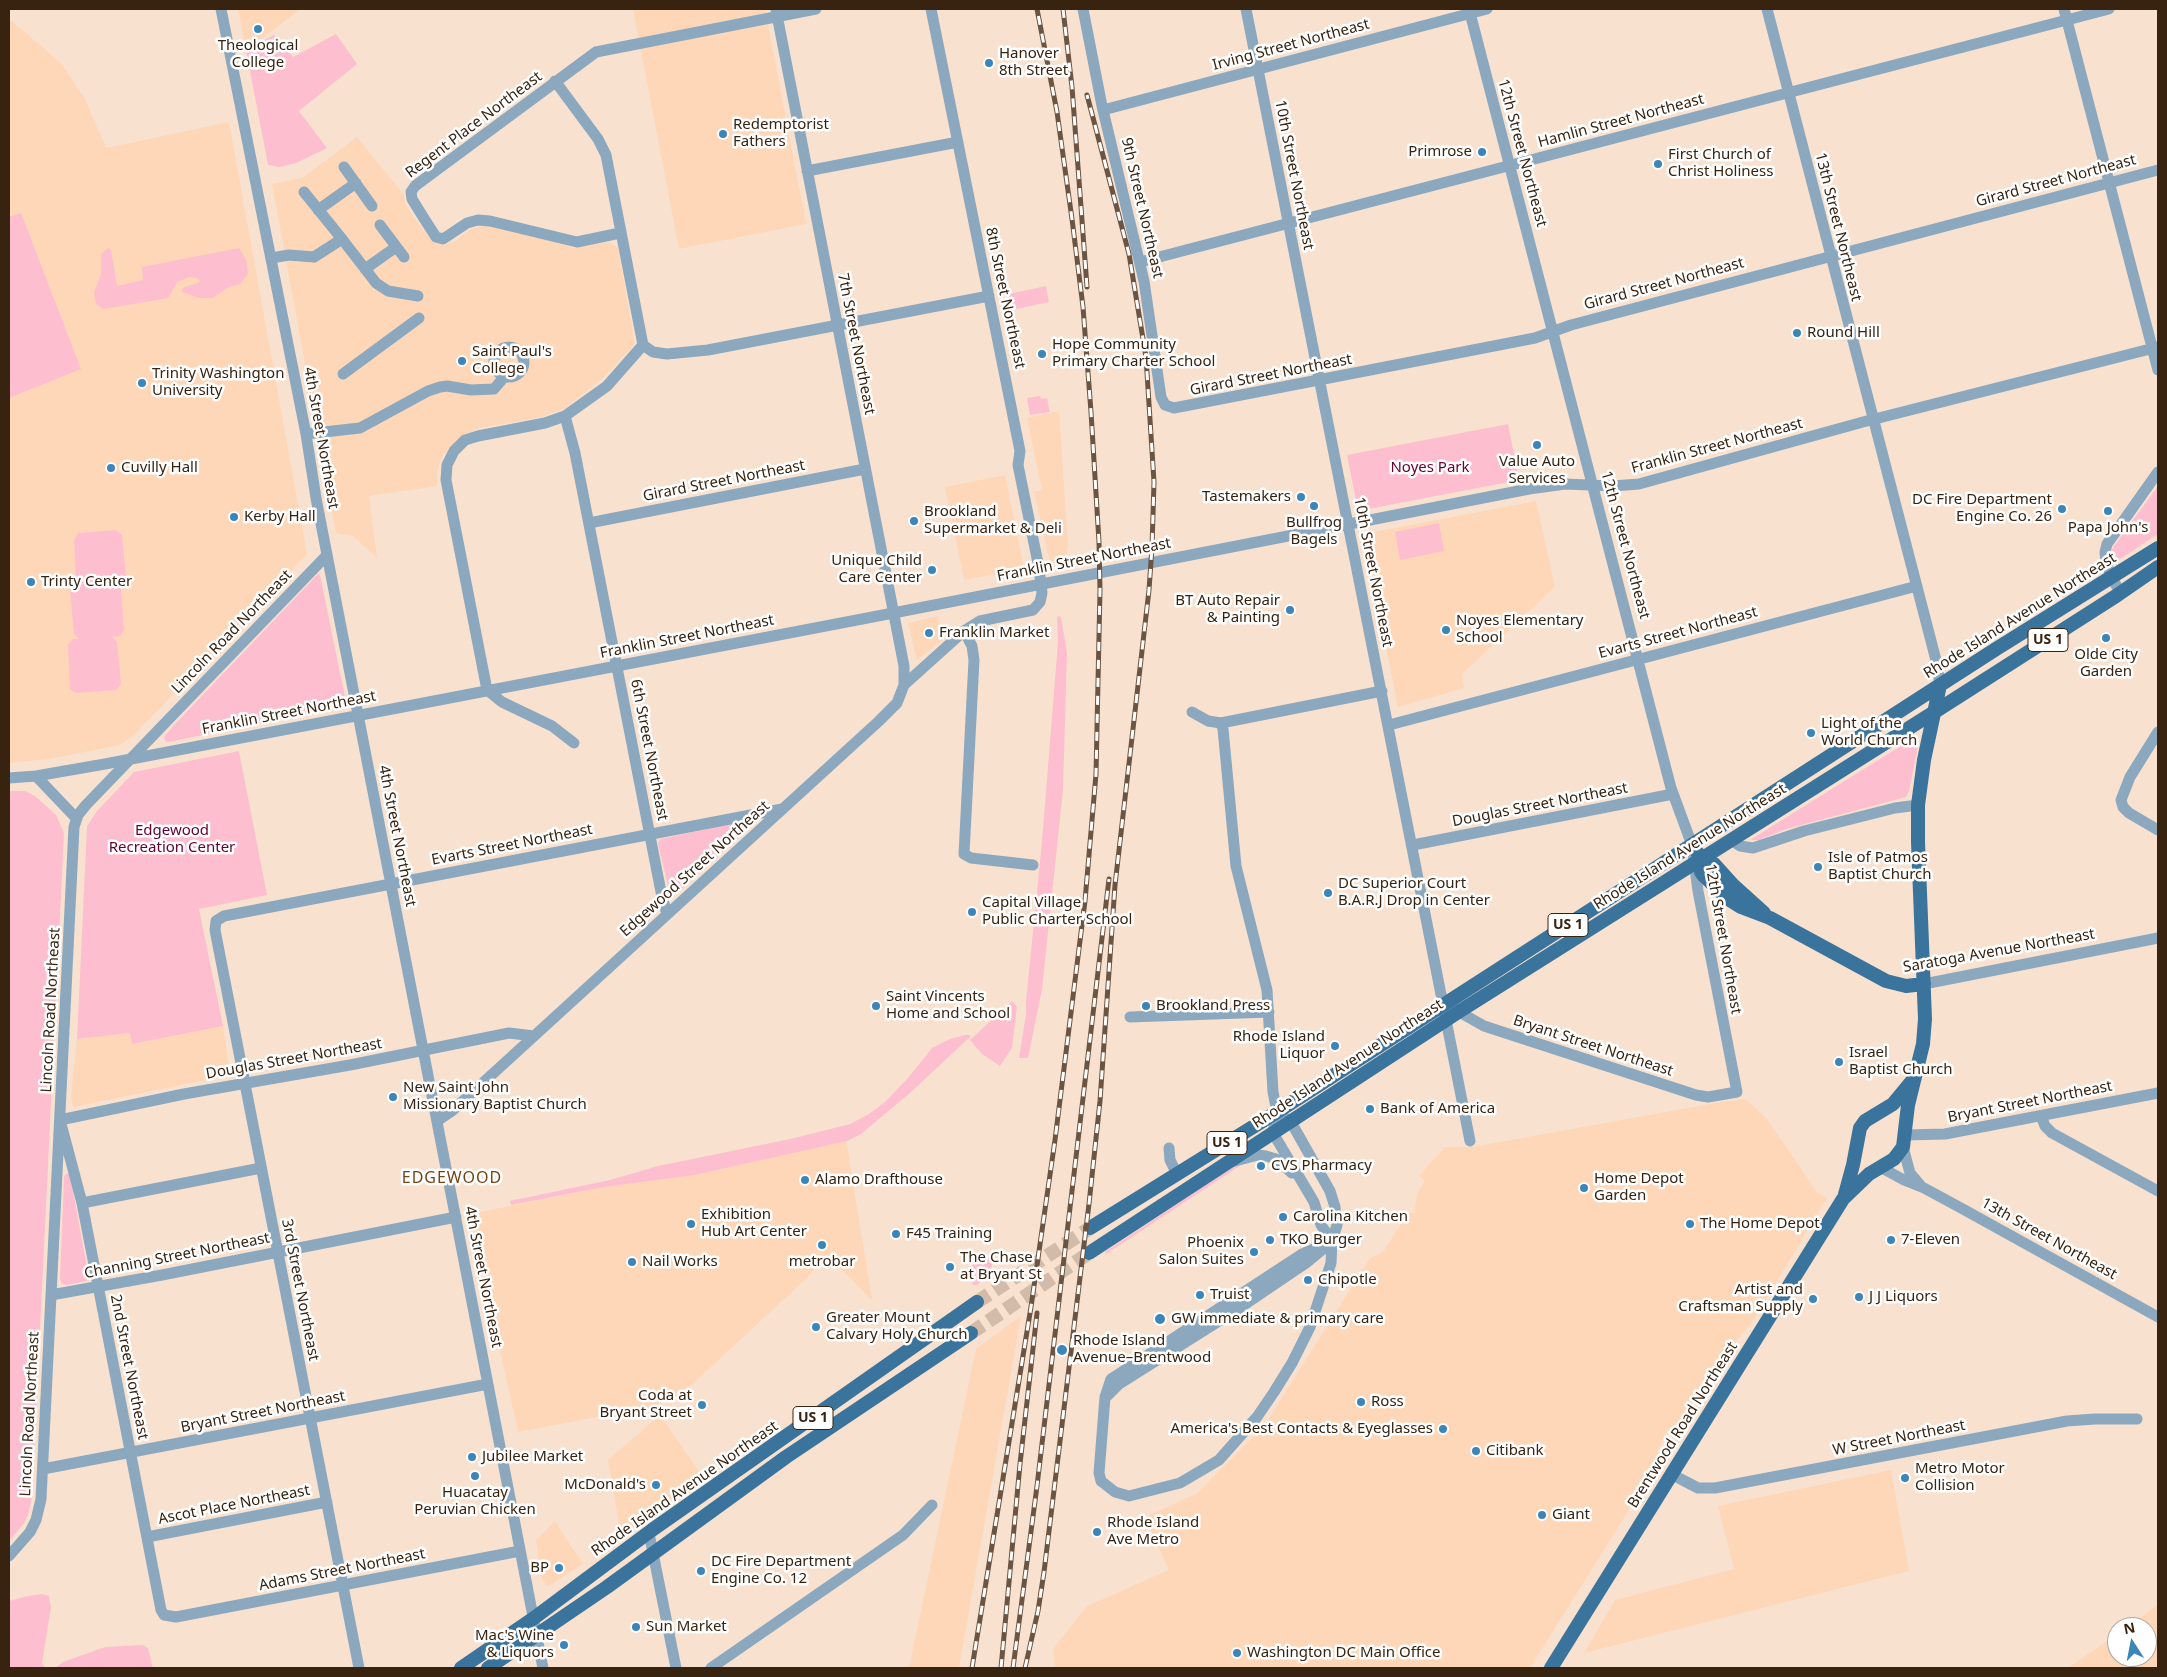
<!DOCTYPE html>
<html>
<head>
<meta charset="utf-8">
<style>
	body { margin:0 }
	#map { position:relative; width:2167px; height:1677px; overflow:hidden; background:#f8e2cf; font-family:"Noto Sans",sans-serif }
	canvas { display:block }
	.frame { position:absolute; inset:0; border:10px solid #382310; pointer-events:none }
	.north { position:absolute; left:2107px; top:1617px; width:50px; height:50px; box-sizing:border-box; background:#fff; border:1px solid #afa79f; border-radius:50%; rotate:349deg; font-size:14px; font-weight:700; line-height:20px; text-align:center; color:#382310 }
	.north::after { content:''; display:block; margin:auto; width:18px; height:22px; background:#3b85b9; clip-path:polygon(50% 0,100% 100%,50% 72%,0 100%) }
</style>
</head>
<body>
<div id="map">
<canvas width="2167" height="1677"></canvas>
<div class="frame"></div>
<div class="north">N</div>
</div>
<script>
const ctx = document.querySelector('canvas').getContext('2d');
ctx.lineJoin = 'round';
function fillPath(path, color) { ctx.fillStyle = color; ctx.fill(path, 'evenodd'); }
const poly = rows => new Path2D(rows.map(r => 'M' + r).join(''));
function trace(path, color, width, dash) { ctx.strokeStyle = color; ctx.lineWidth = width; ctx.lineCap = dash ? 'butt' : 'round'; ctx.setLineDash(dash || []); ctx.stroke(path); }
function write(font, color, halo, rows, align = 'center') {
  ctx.font = font + ' "Noto Sans",sans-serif'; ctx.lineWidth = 5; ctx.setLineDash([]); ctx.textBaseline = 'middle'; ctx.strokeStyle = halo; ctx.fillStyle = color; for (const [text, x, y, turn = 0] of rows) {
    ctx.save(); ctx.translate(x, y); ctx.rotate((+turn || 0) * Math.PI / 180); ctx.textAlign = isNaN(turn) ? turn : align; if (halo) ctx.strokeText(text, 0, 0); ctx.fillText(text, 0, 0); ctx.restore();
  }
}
const built = poly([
	[238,9,301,9,246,50],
	[633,9,765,9,806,224,679,249],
	[9,19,61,63,85,99,106,148,229,122,307,554,133,736,120,745,49,759,9,763],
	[357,137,404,195,405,204,422,228,432,240,443,246,455,241,471,229,487,225,542,237,574,248,610,242,618,248,635,344,603,378,565,408,542,417,480,428,462,435,443,455,437,471,437,486,369,496,377,558,353,536,336,533,272,184,302,178],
	[1059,411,1068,546,1065,562,1057,564,1050,563,1034,492,1042,490,1027,418],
	[1005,475,1024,568,964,580,945,487],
	[1536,501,1555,587,1462,674,1464,688,1398,707,1364,534],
	[938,616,943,640,917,660,908,623],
	[223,1026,230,1075,73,1107,71,1097,77,1039,130,1033,132,1044],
	[1746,1099,1767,1119,1817,1192,1827,1198,1751,1324,1713,1367,1679,1424,1675,1428,1667,1430,1657,1453,1661,1459,1530,1668,1055,1668,1053,1649,1087,1606,1169,1570,1145,1517,1196,1494,1264,1426,1370,1258,1383,1252,1408,1213,1414,1213,1417,1194,1425,1181,1419,1176,1445,1147,1472,1147,1721,1102],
	[846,1139,872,1300,826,1254,807,1278,682,1394,655,1406,518,1432,470,1214],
	[1021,1316,959,1668,909,1668,976,1349],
	[660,1415,705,1480,623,1536,620,1530,608,1460],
	[1891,1470,1909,1571,1584,1653,1615,1600,1734,1569,1718,1506],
	[555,1521,583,1564,548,1586,542,1580,536,1540],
	[2158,1605,2158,1668,2068,1668,2117,1634,2117,1657,2147,1657,2147,1627,2127,1627]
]);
const green = poly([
	[336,34,357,64,299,111,327,148,296,163,280,167,268,165,246,50,274,35,293,57],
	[21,213,81,369,9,398,9,217],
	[108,248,111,250,117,286,143,280,142,267,239,248,246,259,248,274,240,284,227,288,213,298,199,298,182,292,182,289,185,287,198,283,200,281,197,278,189,277,177,282,169,297,163,299,103,309,96,304,94,292,101,275,101,254],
	[1046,286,1049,302,1012,310,1009,294],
	[1040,396,1041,399,1047,398,1050,412,1030,415,1027,398],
	[1508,424,1519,480,1358,511,1347,455],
	[2158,486,2158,534,2114,563,2111,552,2114,546],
	[1439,523,1444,551,1400,560,1395,532],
	[116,530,122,535,126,577,122,583,115,584,121,588,124,630,120,636,112,637,117,642,121,684,116,690,76,693,70,689,68,645,73,639,79,639,74,634,70,592,75,586,81,586,76,581,74,540,78,533],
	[318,574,320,575,346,702,343,707,168,742,165,741,164,737,174,725],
	[1059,616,1061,617,1067,653,1063,790,1042,989,1028,1058,1019,1058,1026,1014,1026,1001,1042,841,1058,642,1057,617],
	[1912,739,1918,746,1909,791,1906,797,1786,829,1759,840,1750,840],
	[239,751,267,895,199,909,223,1026,132,1044,130,1033,77,1039,87,826,97,811,134,772],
	[9,791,25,791,35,796,56,815,64,833,32,1497,28,1515,24,1523,9,1541],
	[745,821,749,823,749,828,677,894,670,894,658,844,660,839],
	[1012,1001,1017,1007,1012,1048,1000,1066,982,1054,970,1040],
	[965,1035,970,1035,970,1037,910,1093,861,1134,847,1141,694,1175,604,1187,511,1205,510,1201,610,1180,658,1166,795,1138,850,1124,869,1114,885,1102,908,1078,932,1048,950,1039],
	[1239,1163,1241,1165,1106,1254,1105,1252],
	[68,1173,70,1175,89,1277,87,1281,67,1285,62,1284,60,1279,64,1176],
	[980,1257,993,1258,991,1272,977,1285,973,1285,970,1276,972,1266],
	[42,1594,49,1596,51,1607,42,1663,45,1668,9,1668,9,1601,28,1596],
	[143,1645,148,1648,153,1668,55,1668,63,1662,105,1647]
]);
const majorTunnel = poly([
	[977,1302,1090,1228],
	[971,1333,1089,1253]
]);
const minor = poly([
	[221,9,306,434,316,498,543,1668],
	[1083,9,1102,106,1144,281,1161,397,1165,405,1174,408,1535,338,1571,325,2158,170],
	[1246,9,1470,1141],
	[1767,9,1937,664,1940,685],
	[2064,9,2158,370],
	[776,10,904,666,904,685],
	[555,81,598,139,606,155,643,345,653,352,667,354,708,350,989,296],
	[1103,110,1487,9],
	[344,167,372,206],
	[807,171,958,142],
	[304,192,342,239],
	[318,210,356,183],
	[380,225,404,257],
	[620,233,577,242,490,221,478,220,467,223,443,239,436,237,425,220,412,199,411,192,415,186,596,52,816,9],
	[271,258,289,255,314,257,342,239,376,283,388,291,418,296],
	[1140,262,2109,9],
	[365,269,396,247],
	[643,345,607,386,565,416,575,453,662,897,667,914],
	'494 362a15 15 0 1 1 30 0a15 15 0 1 1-30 0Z',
	[343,374,419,318],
	[306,434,360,428,428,391,440,387,447,386,471,390,494,389,505,376],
	[589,523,865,469],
	[2121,593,2111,577,2106,562,2105,552,2107,544,2158,472],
	[964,631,972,646,974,660,964,854,971,858,1033,865],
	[487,690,446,480,447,465,454,451,465,440,478,436,545,423,565,416],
	[487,690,502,702,552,726,574,743],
	[1192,712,1208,721,1221,723,1382,691],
	[1221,723,1223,729,1236,866,1267,990,1273,1092,1277,1112,1273,1133,1314,1202,1321,1225,1332,1241],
	[1389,725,1917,586],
	[2158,732,2130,777,2121,800,2123,807,2129,813,2158,830],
	[36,776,76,818],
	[9,778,36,776,105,764,883,615,1529,489,1565,484,1613,486,1639,484,1863,422,2158,347],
	[1731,840,1740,846,1753,848,1804,831,1895,808,1918,805],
	[1413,845,1673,794],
	[1924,984,2158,938],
	[1454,1009,1484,1026,1696,1095,1708,1097,1737,1092,1698,891,1692,845,1671,788,1469,9],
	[1130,1017,1269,1012],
	[1277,1112,1291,1122,1330,1191,1335,1207,1337,1225,1332,1241,1331,1263,1310,1327,1292,1363,1274,1392,1257,1417,1219,1460,1180,1483,1129,1496,1115,1492,1101,1481,1099,1473,1105,1397,1111,1379,1302,1254,1332,1241],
	[2041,1116,2045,1126,2052,1133,2158,1191],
	[437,1121,452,1111,498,1069,879,721,897,703,904,685,964,631,980,621,1033,610,1040,602,1042,593,1039,568,1018,465,1020,451,931,9],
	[1906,1135,1945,1134,2158,1093],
	[1903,1147,1910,1173,1921,1186],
	[1169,1148,1170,1160,1177,1174],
	[1235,1161,1258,1155,1266,1156,1276,1159,1292,1173],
	[1880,1167,1904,1180,1924,1188,1961,1208,2158,1317],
	[82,1203,261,1168],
	[51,1295,162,1275,456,1217],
	[1107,1396,1119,1384,1241,1307,1306,1263,1323,1249],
	[43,1469,488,1384],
	[1671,1474,1698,1488,1715,1488,2067,1421,2095,1419,2137,1419],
	[649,1533,676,1668],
	[147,1537,327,1502],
	[520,1551,176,1617,164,1615,161,1610,82,1203,60,1120,184,1094,350,1065,509,1033,534,1036],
	[9,1556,30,1532,36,1520,41,1499,74,827,78,815,86,805,327,555],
	[359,1668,215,930,216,921,224,916,271,907,782,809],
	[711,1668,903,1535,932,1505]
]);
const major = poly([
	[1697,852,1701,859,1714,864,1733,885,1764,913],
	[1701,859,1701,872,1704,876,1727,898,1741,907,1770,918,1886,981,1906,986,1924,984],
	[1844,1198,1853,1165,1860,1128,1865,1121,1893,1104,1912,1081],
	[1090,1228,1277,1112,1996,649,2158,548],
	[1089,1253,1460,1011,1936,711,2116,596,2158,567],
	[461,1668,534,1618,652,1530,977,1302],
	[488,1668,607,1587,786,1457,971,1333],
	[1551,1668,1843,1199,1869,1174,1894,1159,1903,1147,1908,1105,1923,1044,1925,1019,1918,842,1918,805,1924,760,1940,685]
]);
const rail = poly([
	[1063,9,1072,87,1087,287],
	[972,1668,1031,1307,1055,1140,1085,901,1096,774,1100,590,1099,542,1091,412,1083,307,1072,219,1057,112,1037,9],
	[1001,1668,1020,1464,1037,1313],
	[1013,1668,1037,1486,1109,879],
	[1025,1668,1038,1611,1044,1572,1089,1204,1100,1101,1115,885,1149,590,1152,547,1154,482,1146,357,1129,254,1087,95]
]);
const markers = [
	[258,29,5,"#3b85b9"],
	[989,63,5,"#3b85b9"],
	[723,134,5,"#3b85b9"],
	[1482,152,5,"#3b85b9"],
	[1658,164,5,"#3b85b9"],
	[1797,333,5,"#3b85b9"],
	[1042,354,5,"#3b85b9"],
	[462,361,5,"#3b85b9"],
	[142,383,5,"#3b85b9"],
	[1537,445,5,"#3b85b9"],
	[111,468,5,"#3b85b9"],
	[1301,497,5,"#3b85b9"],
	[1314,506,5,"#3b85b9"],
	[2062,509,5,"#3b85b9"],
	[2108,511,5,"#3b85b9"],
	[234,517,5,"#3b85b9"],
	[914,521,5,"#3b85b9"],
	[932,570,5,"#3b85b9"],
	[31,582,5,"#3b85b9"],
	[1290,610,5,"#3b85b9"],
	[1446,630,5,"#3b85b9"],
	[929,633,5,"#3b85b9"],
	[2106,638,5,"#3b85b9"],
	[1811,733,5,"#3b85b9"],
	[1818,867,5,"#3b85b9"],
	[1328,893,5,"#3b85b9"],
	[972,912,5,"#3b85b9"],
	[876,1006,5,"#3b85b9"],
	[1146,1006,5,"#3b85b9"],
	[1335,1046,5,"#3b85b9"],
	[1839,1062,5,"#3b85b9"],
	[393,1097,5,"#3b85b9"],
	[1370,1109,5,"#3b85b9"],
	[1261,1166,5,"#3b85b9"],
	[805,1180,5,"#3b85b9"],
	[1584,1188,5,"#3b85b9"],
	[1283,1217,5,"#3b85b9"],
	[691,1224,5,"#3b85b9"],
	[1690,1224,5,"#3b85b9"],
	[896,1234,5,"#3b85b9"],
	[1270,1240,5,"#3b85b9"],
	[1891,1240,5,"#3b85b9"],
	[822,1245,5,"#3b85b9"],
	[1254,1252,5,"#3b85b9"],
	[632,1262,5,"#3b85b9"],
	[950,1267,5,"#3b85b9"],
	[1308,1280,5,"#3b85b9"],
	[1200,1295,5,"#3b85b9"],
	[1859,1297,5,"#3b85b9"],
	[1813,1299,5,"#3b85b9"],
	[1160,1319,6,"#3b85b9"],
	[816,1327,5,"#3b85b9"],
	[1062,1350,6,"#3b85b9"],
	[1361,1402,5,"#3b85b9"],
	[702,1405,5,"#3b85b9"],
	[1443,1429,5,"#3b85b9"],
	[1476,1451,5,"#3b85b9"],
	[472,1457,5,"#3b85b9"],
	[475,1476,5,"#3b85b9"],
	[1905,1478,5,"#3b85b9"],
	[656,1485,5,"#3b85b9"],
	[1542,1515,5,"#3b85b9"],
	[1097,1532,5,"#3b85b9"],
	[559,1568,5,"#3b85b9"],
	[701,1571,5,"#3b85b9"],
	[636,1627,5,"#3b85b9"],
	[564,1645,5,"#3b85b9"],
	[1237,1653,5,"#3b85b9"]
];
const shields = [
	[2048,640,40],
	[1568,925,40],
	[1227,1143,40],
	[813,1418,40]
];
const shieldNames = [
	["US 1",2048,640],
	["US 1",1568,925],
	["US 1",1227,1143],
	["US 1",813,1418]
];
const streetNames = [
	["Irving Street Northeast",1291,45,-15],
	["Hamlin Street Northeast",1621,121,-15],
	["Regent Place Northeast",474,125,-37],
	["12th Street Northeast",1522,153,75],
	["10th Street Northeast",1294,175,79],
	["Girard Street Northeast",2056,181,-15],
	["9th Street Northeast",1142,208,77],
	["13th Street Northeast",1838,227,76],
	["Girard Street Northeast",1664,284,-15],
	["8th Street Northeast",1005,298,78],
	["7th Street Northeast",856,344,79],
	["Girard Street Northeast",1271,375,-11],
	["4th Street Northeast",321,438,80],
	["Franklin Street Northeast",1717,446,-15],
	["Girard Street Northeast",724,481,-11],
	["12th Street Northeast",1625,545,75],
	["Franklin Street Northeast",1084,560,-11],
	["10th Street Northeast",1373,572,79],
	["Rhode Island Avenue Northeast",2020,616,-32],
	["Lincoln Road Northeast",232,632,-46],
	["Evarts Street Northeast",1678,633,-15],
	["Franklin Street Northeast",687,637,-11],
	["Franklin Street Northeast",289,713,-11],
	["6th Street Northeast",649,750,79],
	["Douglas Street Northeast",1540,805,-11],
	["4th Street Northeast",397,836,79],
	["Evarts Street Northeast",512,845,-11],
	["Rhode Island Avenue Northeast",1690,847,-32],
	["Edgewood Street Northeast",695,869,-42],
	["12th Street Northeast",1723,939,80],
	["Saratoga Avenue Northeast",1999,951,-10],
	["Lincoln Road Northeast",51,1010,-87],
	["Bryant Street Northeast",1593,1046,18],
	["Douglas Street Northeast",294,1059,-10],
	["Rhode Island Avenue Northeast",1348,1064,-33],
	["Bryant Street Northeast",2030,1102,-11],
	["13th Street Northeast",2049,1239,29],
	["Channing Street Northeast",177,1256,-11],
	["4th Street Northeast",483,1277,79],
	["3rd Street Northeast",300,1290,79],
	["2nd Street Northeast",129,1367,79],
	["Bryant Street Northeast",263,1412,-11],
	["Lincoln Road Northeast",30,1414,-87],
	["Brentwood Road Northeast",1683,1425,-58],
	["W Street Northeast",1899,1438,-11],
	["Rhode Island Avenue Northeast",685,1489,-35],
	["Ascot Place Northeast",234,1505,-11],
	["Adams Street Northeast",342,1570,-11]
];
const poiNames = [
	["Theological",258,46,"center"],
	["College",258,63,"center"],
	["Hanover",999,54],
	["8th Street",999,71],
	["Redemptorist",733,125],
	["Fathers",733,142],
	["Primrose",1472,152,"right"],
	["First Church of",1668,155],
	["Christ Holiness",1668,172],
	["Round Hill",1807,333],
	["Hope Community",1052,345],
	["Primary Charter School",1052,362],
	["Saint Paul's",472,352],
	["College",472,369],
	["Trinity Washington",152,374],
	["University",152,391],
	["Value Auto",1537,462,"center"],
	["Services",1537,479,"center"],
	["Cuvilly Hall",121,468],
	["Tastemakers",1291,497,"right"],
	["DC Fire Department",2052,500,"right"],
	["Engine Co. 26",2052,517,"right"],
	["Brookland",924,512],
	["Supermarket & Deli",924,529],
	["Kerby Hall",244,517],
	["Bullfrog",1314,523,"center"],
	["Bagels",1314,540,"center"],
	["Papa John's",2108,528,"center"],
	["Unique Child",922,561,"right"],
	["Care Center",922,578,"right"],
	["Trinty Center",41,582],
	["BT Auto Repair",1280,601,"right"],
	["& Painting",1280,618,"right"],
	["Noyes Elementary",1456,621],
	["School",1456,638],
	["Franklin Market",939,633],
	["Olde City",2106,655,"center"],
	["Garden",2106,672,"center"],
	["Light of the",1821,724],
	["World Church",1821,741],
	["Isle of Patmos",1828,858],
	["Baptist Church",1828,875],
	["DC Superior Court",1338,884],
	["B.A.R.J Drop in Center",1338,901],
	["Capital Village",982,903],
	["Public Charter School",982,920],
	["Saint Vincents",886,997],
	["Home and School",886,1014],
	["Brookland Press",1156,1006],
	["Rhode Island",1325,1037,"right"],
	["Liquor",1325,1054,"right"],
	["Israel",1849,1053],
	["Baptist Church",1849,1070],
	["New Saint John",403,1088],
	["Missionary Baptist Church",403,1105],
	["Bank of America",1380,1109],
	["CVS Pharmacy",1271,1166],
	["Home Depot",1594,1179],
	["Garden",1594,1196],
	["Alamo Drafthouse",815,1180],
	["Exhibition",701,1215],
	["Hub Art Center",701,1232],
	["Carolina Kitchen",1293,1217],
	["The Home Depot",1700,1224],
	["F45 Training",906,1234],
	["TKO Burger",1280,1240],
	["7-Eleven",1901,1240],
	["Phoenix",1244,1243,"right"],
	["Salon Suites",1244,1260,"right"],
	["The Chase",960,1258],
	["at Bryant St",960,1275],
	["Nail Works",642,1262],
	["metrobar",822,1262,"center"],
	["Chipotle",1318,1280],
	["Artist and",1803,1290,"right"],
	["Craftsman Supply",1803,1307,"right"],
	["Truist",1210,1295],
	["J J Liquors",1869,1297],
	["Greater Mount",826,1318],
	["Calvary Holy Church",826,1335],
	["GW immediate & primary care",1171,1319],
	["Rhode Island",1073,1341],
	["Avenue–Brentwood",1073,1358],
	["Coda at",692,1396,"right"],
	["Bryant Street",692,1413,"right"],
	["Ross",1371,1402],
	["America's Best Contacts & Eyeglasses",1433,1429,"right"],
	["Citibank",1486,1451],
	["Jubilee Market",482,1457],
	["Metro Motor",1915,1469],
	["Collision",1915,1486],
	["McDonald's",646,1485,"right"],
	["Huacatay",475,1493,"center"],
	["Peruvian Chicken",475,1510,"center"],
	["Giant",1552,1515],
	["Rhode Island",1107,1523],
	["Ave Metro",1107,1540],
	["DC Fire Department",711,1562],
	["Engine Co. 12",711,1579],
	["BP",549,1568,"right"],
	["Sun Market",646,1627],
	["Mac's Wine",554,1636,"right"],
	["& Liquors",554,1653,"right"],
	["Washington DC Main Office",1247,1653]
];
const parkNames = [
	["Noyes Park",1430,468],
	["Edgewood",172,831],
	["Recreation Center",172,848]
];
const neighbourhoodNames = [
	["EDGEWOOD",452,1178]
];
fillPath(built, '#fdd7b8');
fillPath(green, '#fdbfcf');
trace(majorTunnel, '#d2bca9', 14, [14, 7]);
trace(minor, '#8ba8bf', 11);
trace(major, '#3a739c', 14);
trace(rail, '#6b5542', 5);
trace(rail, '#fff', 3, [9]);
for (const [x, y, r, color] of markers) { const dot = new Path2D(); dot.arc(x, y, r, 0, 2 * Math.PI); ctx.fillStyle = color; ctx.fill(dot); trace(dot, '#fff', 2); }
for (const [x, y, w] of shields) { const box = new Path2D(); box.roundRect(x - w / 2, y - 11.5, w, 23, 4); ctx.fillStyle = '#fff'; ctx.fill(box); trace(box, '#382310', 1); }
write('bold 14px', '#382310', null, shieldNames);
write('15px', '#382310', '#fff', streetNames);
write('15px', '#382310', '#fff', poiNames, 'left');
write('15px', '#660030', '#fff', parkNames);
ctx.letterSpacing = '1px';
write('16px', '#744514', '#fff', neighbourhoodNames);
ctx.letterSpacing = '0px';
</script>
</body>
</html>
